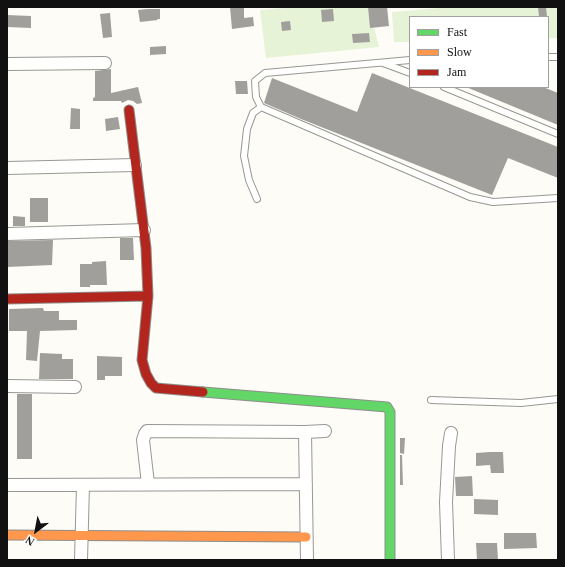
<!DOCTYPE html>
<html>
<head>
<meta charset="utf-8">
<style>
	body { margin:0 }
	#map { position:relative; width:565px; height:567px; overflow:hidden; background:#fdfcf7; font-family:Georgia,serif }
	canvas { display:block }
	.frame { position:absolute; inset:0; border:8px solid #111; pointer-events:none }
	.legend { position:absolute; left:409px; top:16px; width:140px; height:72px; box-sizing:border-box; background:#fff; border:1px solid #a0a0a0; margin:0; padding:5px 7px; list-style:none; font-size:12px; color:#111 }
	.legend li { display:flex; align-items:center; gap:8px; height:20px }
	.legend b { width:20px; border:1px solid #a0a0a0 }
	.north { position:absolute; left:16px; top:511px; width:40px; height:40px; -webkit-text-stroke:3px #fff; paint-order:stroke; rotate:212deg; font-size:11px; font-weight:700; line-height:16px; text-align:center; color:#111 }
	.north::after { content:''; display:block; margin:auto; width:14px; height:18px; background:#111; clip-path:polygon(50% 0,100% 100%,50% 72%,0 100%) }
</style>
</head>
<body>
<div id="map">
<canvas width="565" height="567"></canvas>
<div class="frame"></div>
<ul class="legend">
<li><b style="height:5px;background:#63d668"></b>Fast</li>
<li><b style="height:5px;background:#ff974d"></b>Slow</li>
<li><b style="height:5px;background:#b3261e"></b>Jam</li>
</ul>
<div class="north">N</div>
</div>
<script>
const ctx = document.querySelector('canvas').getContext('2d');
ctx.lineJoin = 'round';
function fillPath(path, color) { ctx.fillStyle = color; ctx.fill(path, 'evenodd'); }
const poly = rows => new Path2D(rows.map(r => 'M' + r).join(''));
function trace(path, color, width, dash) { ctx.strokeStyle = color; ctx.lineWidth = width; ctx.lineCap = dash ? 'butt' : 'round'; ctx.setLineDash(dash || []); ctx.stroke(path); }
const green = poly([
	[297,7,369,7,379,47,266,58,260,10],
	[451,7,558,7,558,38,548,38,548,17,410,17,410,42,394,42,392,12]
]);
const building = poly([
	[230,7,244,7,244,18,253,17,254,26,232,29],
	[368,7,387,7,389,26,370,28],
	[538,7,546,7,547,17,539,17],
	[148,9,160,9,160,19,157,19,158,20,140,22,138,10],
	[333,9,334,21,322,22,321,10],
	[110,13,112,37,103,38,100,14],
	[7,15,31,16,31,28,7,27],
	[290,21,291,30,282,31,281,22],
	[369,33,370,42,353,43,352,34],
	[166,46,166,54,150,55,150,47],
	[111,69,111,93,138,87,142,103,137,104,133,101,128,100,122,103,121,101,93,101,93,98,95,97,95,71],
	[372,73,558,147,558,178,508,158,492,195,301,119,264,103,272,78,357,112],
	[235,81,247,81,248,94,236,94],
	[466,87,543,87,558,93,558,125],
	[71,108,80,109,80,129,70,129],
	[118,117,120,129,106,131,105,119],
	[30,198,48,198,48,222,30,222],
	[13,216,25,217,25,226,13,226],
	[120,238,133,238,134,260,120,260],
	[53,240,52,265,7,267,7,241],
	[106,261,107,285,90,285,90,287,80,287,80,264,92,264,92,262],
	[43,308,44,311,59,311,59,320,77,320,77,330,40,331,37,361,26,360,27,331,9,331,9,309],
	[40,353,62,354,62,359,73,359,73,379,39,379],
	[97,356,122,357,122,376,105,376,105,380,97,380],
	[17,394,32,394,32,459,17,459],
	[400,438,405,438,404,454,400,453],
	[490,452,503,452,504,473,491,473,490,465,476,466,476,453],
	[400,455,402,455,403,485,400,485],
	[472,476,473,496,456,496,455,477],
	[474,499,498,500,498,515,474,514],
	[504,533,536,533,537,548,504,549],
	[476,543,497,543,498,560,477,560]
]);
const lane = poly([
	[548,57,558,57],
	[410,60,265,73,255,81,256,97,261,107,470,197,493,202,558,198],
	[383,63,410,73],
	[444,87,558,134],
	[257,199,249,180,244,156,247,129,253,113,261,107],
	[431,400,521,403,558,399]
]);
const street = poly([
	[7,64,105,63],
	[7,168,135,165],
	[7,234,144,230],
	[7,386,75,387],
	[305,432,307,560],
	[148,484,143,440,145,434,147,431,305,432,325,431],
	[7,485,306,484],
	[81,560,83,485],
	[448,560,446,502,449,446,451,433]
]);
const fast = poly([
	[203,392,387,407,390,412,390,560]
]);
const slow = poly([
	[7,535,306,537]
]);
const jam = poly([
	[129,110,146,248,148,296,142,360,146,374,151,383,156,388,203,392],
	[7,299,148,296]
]);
fillPath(green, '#e7f3d7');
fillPath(building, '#a19f9c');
trace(lane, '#979795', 8);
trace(street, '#979795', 14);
trace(fast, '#8e8d8b', 11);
trace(slow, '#8e8d8b', 11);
trace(jam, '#8e8d8b', 11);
trace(lane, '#fffffe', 6);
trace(street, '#fffffe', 12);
trace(fast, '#63d668', 9);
trace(slow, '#ff974d', 9);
trace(jam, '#b3261e', 9);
</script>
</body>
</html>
